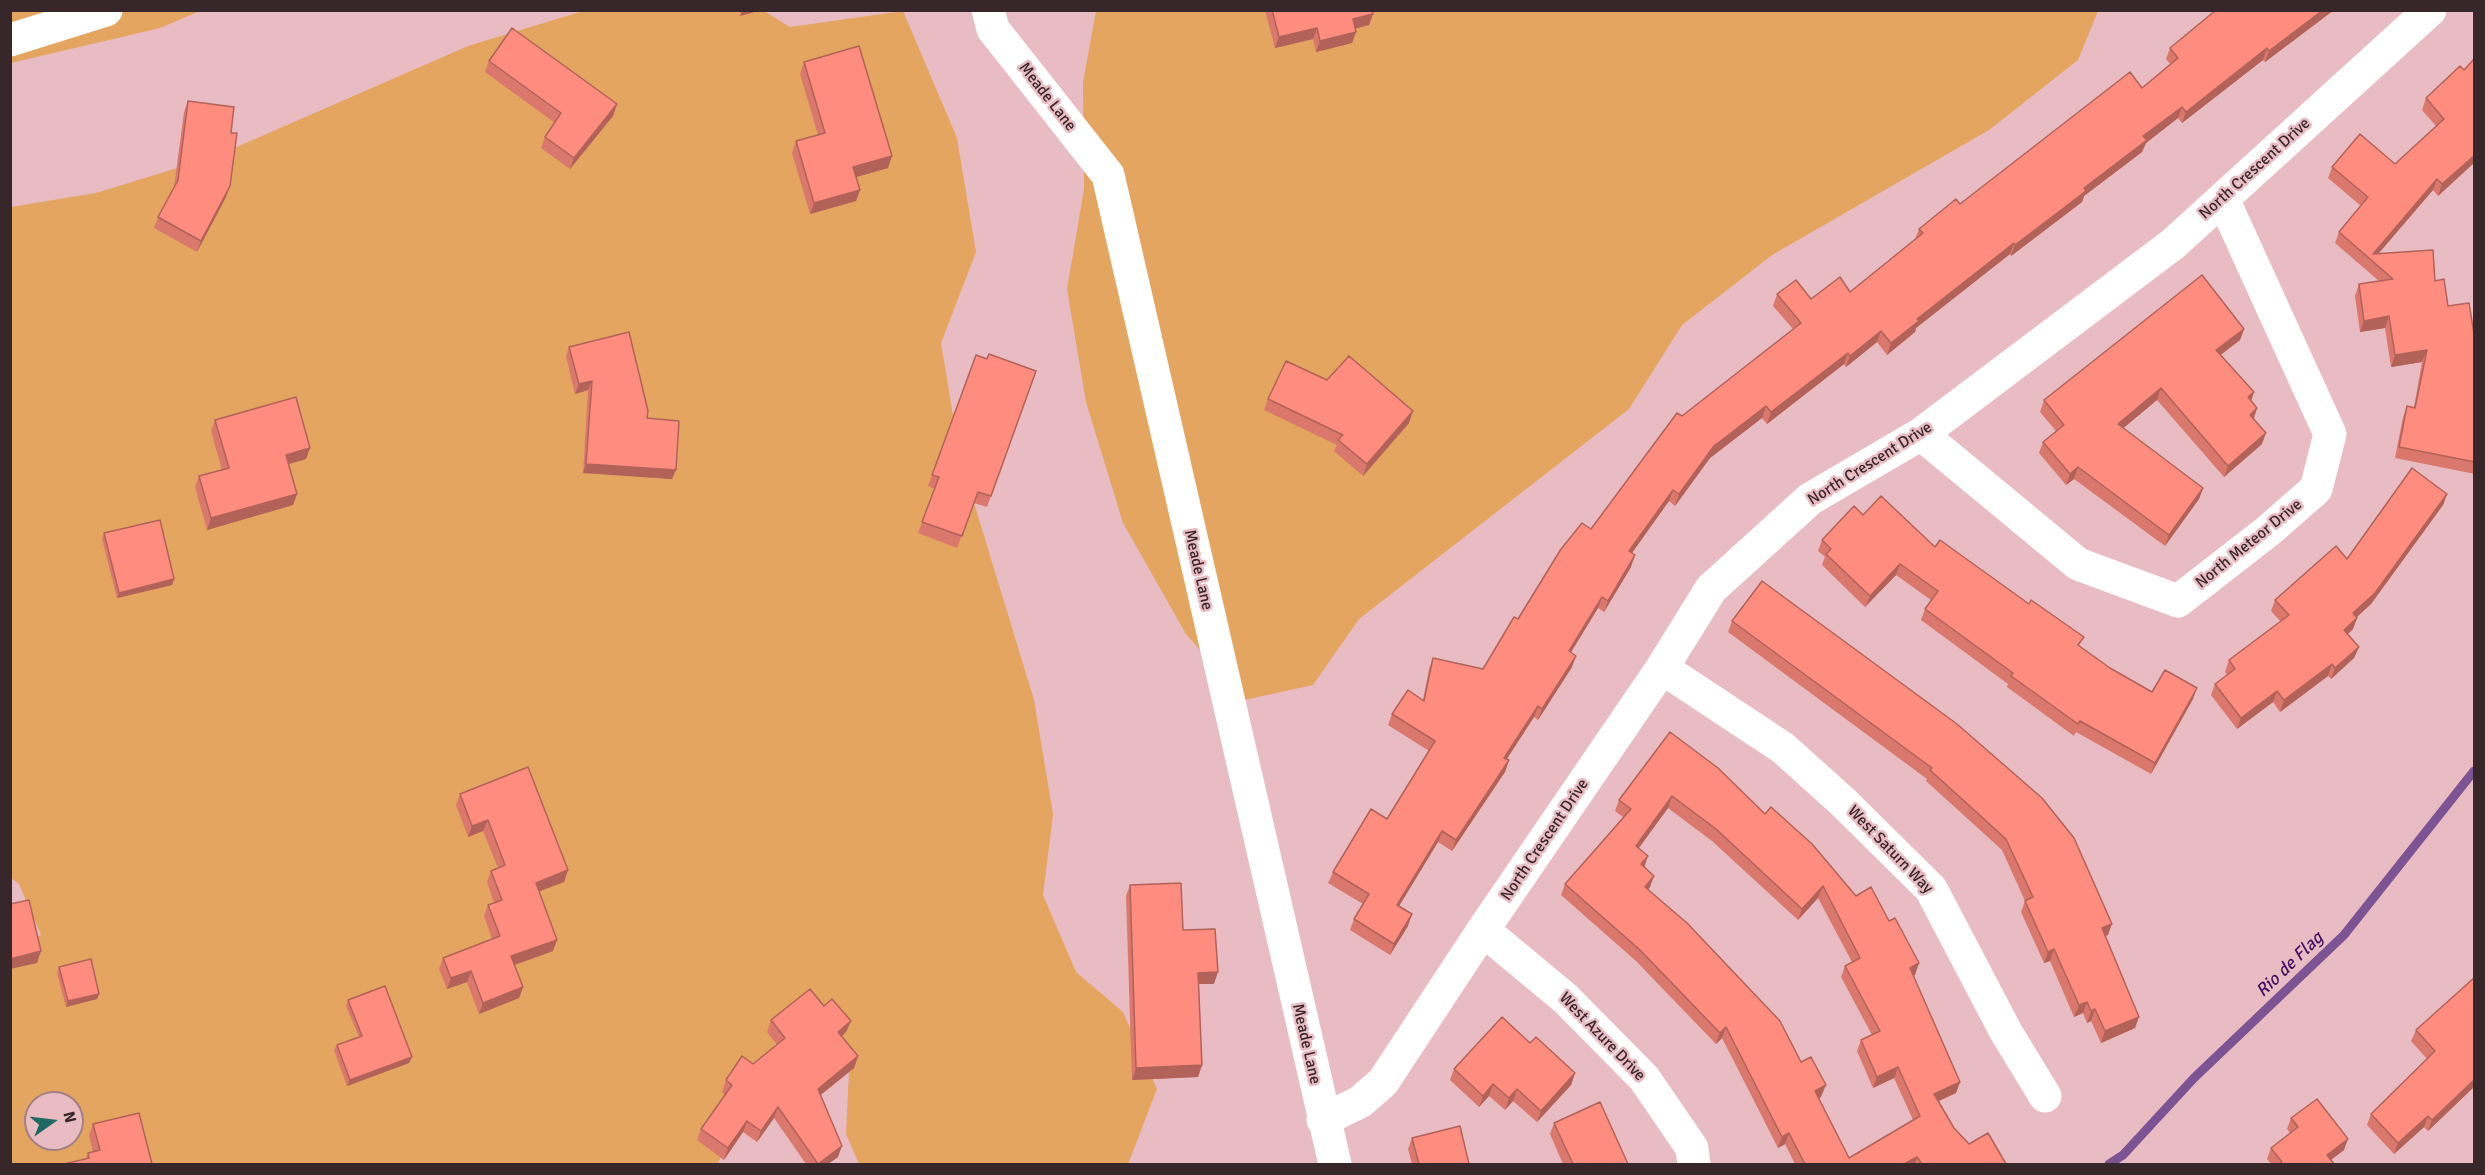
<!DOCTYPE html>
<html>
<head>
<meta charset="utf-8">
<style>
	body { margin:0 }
	#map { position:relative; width:2485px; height:1175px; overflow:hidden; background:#e9bcc3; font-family:Signika,sans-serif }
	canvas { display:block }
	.frame { position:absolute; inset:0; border:12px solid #38272a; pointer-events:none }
	.north { position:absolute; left:24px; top:1091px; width:60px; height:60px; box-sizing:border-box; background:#e9bcc3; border:2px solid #a28086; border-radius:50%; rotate:76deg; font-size:16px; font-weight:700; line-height:24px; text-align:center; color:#38272a }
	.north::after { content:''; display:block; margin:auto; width:21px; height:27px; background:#1e6964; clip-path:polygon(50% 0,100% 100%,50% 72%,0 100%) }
</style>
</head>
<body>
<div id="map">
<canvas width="2485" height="1175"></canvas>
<div class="frame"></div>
<div class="north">N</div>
</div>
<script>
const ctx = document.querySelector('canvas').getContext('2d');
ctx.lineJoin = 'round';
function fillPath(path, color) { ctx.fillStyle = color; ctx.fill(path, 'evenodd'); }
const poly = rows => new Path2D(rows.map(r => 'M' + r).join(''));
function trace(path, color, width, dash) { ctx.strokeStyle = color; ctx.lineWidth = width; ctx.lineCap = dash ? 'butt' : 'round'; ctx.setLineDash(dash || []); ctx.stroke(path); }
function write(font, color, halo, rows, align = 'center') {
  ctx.font = font + ' Signika,sans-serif'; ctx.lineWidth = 5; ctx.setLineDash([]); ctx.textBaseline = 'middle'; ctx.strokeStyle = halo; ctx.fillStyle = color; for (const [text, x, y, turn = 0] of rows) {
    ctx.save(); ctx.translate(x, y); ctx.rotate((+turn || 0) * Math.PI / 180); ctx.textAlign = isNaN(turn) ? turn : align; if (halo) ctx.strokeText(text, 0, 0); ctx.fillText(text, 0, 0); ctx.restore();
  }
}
const green = poly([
	[10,11,200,11,160,28,11,63],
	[583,11,764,11,790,27,903,11,957,138,976,252,941,343,960,457,1034,700,1053,814,1043,895,1076,972,1123,1012,1157,1089,1128,1164,859,1164,846,1134,849,1071,776,1042,748,1115,717,1164,11,1164,11,949,41,935,19,884,11,878,11,207,96,193,216,156,468,46],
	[36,1103,72,1103,72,1139,36,1139],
	[1096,11,2098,11,2078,60,1989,130,1772,255,1682,325,1629,409,1359,619,1313,685,1244,700,1186,634,1123,523,1086,402,1067,289,1084,189,1083,82]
]);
const stream = poly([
	[2109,1164,2123,1155,2194,1078,2344,935,2474,771]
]);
const minor = poly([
	[988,10,993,29,1108,175,1335,1164],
	[10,40,106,10],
	[1921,434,2078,564,2178,601,2268,531,2316,489,2330,434,2223,199],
	[1662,668,1783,748,1843,802,1931,889,2006,1032,2045,1096],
	[1483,930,1566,999,1644,1078,1692,1148,1694,1164],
	[1323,1120,1360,1102,1383,1082,1483,930,1662,668,1711,589,1810,499,1921,434,2173,244,2430,10]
]);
const wall = poly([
	[1265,10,1372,10,1373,14,1369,25,1355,29,1356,32,1352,43,1316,52,1313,39,1275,48],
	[2334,10,2265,62,2263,60,2182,123,2178,118,2146,143,2142,152,2084,196,2082,202,2011,256,2010,254,1916,328,1915,332,1887,355,1877,342,1846,367,1844,364,1767,424,1762,418,1710,458,1675,506,1669,501,1631,553,1631,567,1604,612,1598,608,1571,652,1572,667,1538,720,1534,717,1507,759,1509,760,1505,772,1452,851,1438,842,1399,906,1408,926,1390,955,1350,930,1354,919,1363,904,1328,883,1333,872,1387,819,1429,751,1388,725,1392,714,1423,700,1429,669,1433,658,1483,669,1518,619,1682,416,1793,329,1773,306,1777,294,1811,299,1850,292,1915,239,1919,229,1960,204,2142,88,2170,64,2166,59,2170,48],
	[489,61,617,104,613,116,570,169,541,148,545,137,555,123,485,72],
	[804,62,888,168,856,177,860,190,856,201,810,214,792,153,796,141,818,135,800,74],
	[2464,70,2475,162,2438,196,2433,190,2379,253,2435,281,2448,306,2475,413,2475,474,2395,458,2403,417,2407,406,2414,407,2422,362,2391,367,2385,328,2360,332,2355,296,2359,284,2379,281,2335,243,2339,232,2361,206,2328,178,2332,167,2395,164,2436,126,2422,110,2426,98],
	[188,101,231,133,226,197,197,252,154,228,158,217,174,187,184,112],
	[2244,329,2240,340,2221,355,2254,392,2251,401,2257,408,2254,419,2262,444,2224,477,2157,400,2123,428,2203,488,2199,499,2165,546,2074,479,2066,485,2039,453,2043,442,2056,431,2040,412,2044,400],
	[569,347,647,418,672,479,583,473,588,390,575,394,566,356],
	[976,355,987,359,1036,371,987,507,974,503,957,548,918,533,935,489,928,486],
	[1268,399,1409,423,1363,476,1334,451,1337,445,1264,410],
	[215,420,310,448,306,459,289,464,297,494,293,505,207,530,195,487,199,476,222,470,211,431],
	[2447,494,2443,505,2371,604,2357,617,2353,629,2348,634,2359,647,2354,658,2331,679,2328,676,2280,712,2273,702,2237,729,2211,695,2215,684,2227,675,2225,672,2229,660,2281,622,2271,611,2275,600,2347,559],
	[1863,515,1935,547,2110,668,2152,692,2193,699,2151,774,2076,732,2074,736,2007,687,2008,684,1921,620,1925,609,1931,600,1896,575,1865,607,1822,565,1825,557,1818,551,1822,540],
	[104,533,174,579,172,585,117,598,102,539],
	[1762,581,2108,935,2105,936,2135,1028,2101,1043,2091,1021,2087,1023,2083,1013,2074,1017,2050,961,2044,963,2021,912,2025,901,2002,850,1926,781,1927,779,1728,632,1732,621],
	[1670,732,1915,975,1913,976,1960,1082,1956,1093,1939,1101,1954,1128,1969,1144,2006,1164,1795,1164,1785,1144,1778,1148,1722,1038,1716,1044,1636,961,1561,895,1565,884,1623,817,1615,811,1619,800],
	[1668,808,1712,841,1798,920,1818,898,1852,962,1845,966,1841,977,1872,1035,1861,1040,1857,1051,1873,1088,1894,1078,1913,1120,1849,1158,1819,1098,1821,1097,1801,1062,1648,890,1650,887,1639,848],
	[460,794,568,870,564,882,540,891,553,951,514,965,523,987,519,998,479,1014,467,982,447,989,439,969,443,958,492,939,484,916,488,905,494,903,487,882,491,871,498,868,483,831,468,837,456,805],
	[1130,885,1183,930,1214,984,1199,984,1202,1065,1198,1077,1132,1080,1126,896],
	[59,967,99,994,97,999,66,1007,57,973],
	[2475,977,2475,1086,2428,1131,2424,1127,2394,1154,2367,1125,2371,1114,2427,1059,2411,1041,2416,1030],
	[348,1000,412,1057,409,1063,347,1086,334,1050,337,1045,359,1037,346,1006],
	[824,1006,851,1021,846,1032,842,1036,858,1056,854,1068,821,1095,838,1157,828,1164,806,1164,774,1118,757,1142,743,1132,724,1160,697,1140,701,1129,725,1095,722,1092,726,1080,753,1064,777,1045,767,1032,771,1020],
	[1530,1043,1575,1073,1571,1085,1537,1122,1513,1101,1505,1110,1489,1096,1479,1107,1450,1080,1454,1069],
	[2291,1118,2344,1150,2331,1160,2334,1164,2271,1164,2267,1159,2271,1148,2290,1133,2287,1129],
	[1554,1123,1628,1164,1563,1164,1550,1134],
	[93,1124,152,1164,86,1159,88,1153,93,1152,89,1135],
	[1412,1138,1469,1164,1412,1164,1408,1149]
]);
const shadedWall = poly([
	[742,10,762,10,740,16],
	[2323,10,2334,10,2265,62,2269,51],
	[1373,14,1369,25,1349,30,1353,19],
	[1317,28,1313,39,1275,48,1279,37],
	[1356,32,1352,43,1316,52,1320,41],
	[2267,48,2263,60,2182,123,2186,112],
	[617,104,613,116,570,169,574,158],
	[2182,107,2178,118,2146,143,2142,152,2084,196,2082,202,2011,256,2015,245,2143,136],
	[2475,155,2475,162,2438,196,2442,184],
	[892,156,888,168,849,179,853,167],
	[2437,179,2433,190,2372,261,2373,254],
	[230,186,226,197,197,252,201,241],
	[860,190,856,201,810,214,814,203],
	[2014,243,2010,254,1916,328,1915,332,1887,355,1891,343,1917,319],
	[2389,316,2385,328,2360,332,2364,321],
	[2244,329,2240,340,2212,361,2216,350],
	[1881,331,1877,342,1846,367,1850,356],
	[2427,350,2422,362,2391,367,2395,355],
	[1848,353,1844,364,1767,424,1771,412],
	[592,381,588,390,575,394,579,384],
	[2161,388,2157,400,2114,436,2118,424],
	[2254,392,2250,404,2248,397],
	[1766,406,1762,418,1710,458,1675,506,1679,494,1714,446],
	[2257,408,2253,420,2250,415],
	[1413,411,1409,423,1363,476,1367,464],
	[2266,433,2262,444,2224,477,2228,466],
	[310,448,306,459,282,466,286,455],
	[586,464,676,470,672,479,583,473],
	[2078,467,2074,479,2066,485,2070,474],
	[2203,488,2199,499,2165,546,2169,535],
	[1673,490,1669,501,1625,563,1629,551],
	[297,494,293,505,207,530,211,518],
	[2447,494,2443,505,2371,604,2349,624,2353,613],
	[1635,555,1631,567,1604,612,1608,601],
	[1900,564,1896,575,1865,607,1870,596],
	[174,579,172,585,117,598,119,593],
	[1602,597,1598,608,1565,662,1569,651],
	[2357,618,2353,629,2340,641,2344,630],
	[2359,647,2354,658,2331,679,2335,668],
	[1576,656,1572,667,1538,720,1542,709],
	[2332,664,2328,676,2280,712,2284,700],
	[2197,688,2193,699,2151,774,2155,763],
	[2277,691,2273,702,2237,729,2241,718],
	[1538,706,1534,717,1500,769,1504,758],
	[1509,760,1505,772,1452,851,1456,840],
	[1672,796,1668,808,1632,857,1636,846],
	[488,820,483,831,468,837,472,826],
	[1442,831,1438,842,1393,916,1397,905],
	[1648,856,1644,868,1641,864],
	[568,870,564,882,532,894,536,883],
	[1654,876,1650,887,1641,898,1645,887],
	[1823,886,1818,898,1798,920,1802,909],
	[1412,914,1408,926,1390,955,1394,944],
	[2112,924,2108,935,2097,940,2102,928],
	[557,940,553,951,506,968,511,956],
	[2054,949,2050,961,2044,963,2048,952],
	[41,951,37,963,10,969,10,959],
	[1919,963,1915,975,1906,980,1910,968],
	[471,971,467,982,447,989,451,978],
	[1218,972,1214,984,1194,984,1198,973],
	[523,987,519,998,479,1014,483,1003],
	[99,994,97,999,66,1007,68,1001],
	[2087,1002,2083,1013,2074,1017,2079,1005],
	[2095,1009,2091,1021,2087,1023,2091,1011],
	[2139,1017,2135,1028,2101,1043,2105,1031],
	[851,1021,846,1032,834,1043,838,1032],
	[1726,1027,1722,1038,1716,1044,1720,1033],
	[858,1056,854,1068,814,1100,818,1089],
	[412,1057,409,1063,347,1086,350,1080],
	[1202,1065,1198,1077,1132,1080,1136,1068],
	[1898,1067,1894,1078,1873,1088,1877,1077],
	[1575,1073,1571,1085,1537,1122,1541,1111],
	[2475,1079,2475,1086,2428,1131,2432,1120],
	[1960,1082,1956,1093,1930,1105,1934,1094],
	[1493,1084,1489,1096,1479,1107,1483,1096],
	[1826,1085,1821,1097,1811,1102,1815,1091],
	[1517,1089,1513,1101,1505,1110,1509,1098],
	[778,1107,774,1118,757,1142,761,1131],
	[2428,1116,2424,1127,2394,1154,2398,1143],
	[747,1121,743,1132,724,1160,728,1148],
	[1789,1133,1785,1144,1778,1148,1782,1137],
	[2348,1139,2344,1150,2325,1164,2327,1155],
	[842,1146,838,1157,828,1164,818,1164],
	[1917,1157,1915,1164,1904,1164]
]);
const building = poly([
	[1272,10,1372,10,1373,14,1353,19,1356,32,1320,41,1317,28,1279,37,1272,10],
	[2216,10,2323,10,2269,51,2267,48,2186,112,2182,107,2143,136,2147,140,2084,188,2086,191,2015,245,2014,243,1917,319,1919,321,1891,343,1881,331,1850,356,1848,353,1771,412,1766,406,1714,446,1679,494,1673,490,1629,551,1635,555,1608,601,1602,597,1569,651,1576,656,1542,709,1538,706,1504,758,1509,760,1456,840,1442,831,1397,905,1412,914,1394,944,1354,919,1369,894,1333,872,1371,809,1387,819,1435,741,1392,714,1408,690,1424,701,1433,658,1483,669,1514,617,1518,619,1561,549,1582,523,1591,529,1677,413,1682,416,1801,323,1777,294,1796,280,1811,299,1840,277,1850,292,1923,233,1919,229,1956,199,1960,204,2130,72,2142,88,2178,58,2170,48,2216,10],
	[512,28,617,104,574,158,545,137,561,113,489,61,512,28],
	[859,46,892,156,853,167,860,190,814,203,796,141,825,133,804,62,859,46],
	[2475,58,2475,155,2442,184,2437,179,2373,254,2433,250,2435,281,2444,279,2448,306,2469,303,2475,340,2475,462,2399,447,2407,406,2415,408,2427,350,2395,355,2389,316,2364,321,2359,284,2393,279,2339,232,2368,197,2332,167,2360,134,2395,164,2444,119,2426,98,2460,66,2464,70,2475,58],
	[188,101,234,107,231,133,237,133,230,186,201,241,158,217,178,180,188,101],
	[2202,275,2244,329,2216,350,2254,392,2248,397,2257,408,2250,415,2266,433,2228,466,2161,388,2118,424,2203,488,2169,535,2078,467,2070,474,2043,442,2064,425,2044,400,2202,275],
	[629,332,648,411,647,418,679,421,676,470,586,464,592,381,579,384,569,347,629,332],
	[989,354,1036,371,991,496,978,492,962,536,922,522,939,477,932,475,976,355,987,359,989,354],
	[1349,356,1413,411,1367,464,1338,440,1343,435,1268,399,1286,361,1327,380,1349,356],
	[296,397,310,448,286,455,297,494,211,518,199,476,229,468,215,420,296,397],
	[2412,468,2447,494,2375,593,2353,613,2357,618,2344,630,2359,647,2335,668,2332,664,2284,700,2277,691,2241,718,2215,684,2235,669,2229,660,2289,615,2275,600,2336,546,2347,559,2412,468],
	[1881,496,1935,547,1940,540,2029,604,2031,600,2084,637,2078,645,2110,668,2152,692,2165,670,2197,688,2155,763,2080,721,2078,724,2011,676,2013,673,1925,609,1938,591,1900,564,1870,596,1826,554,1831,549,1822,540,1854,506,1863,515,1881,496],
	[160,520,174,579,119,593,104,533,160,520],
	[1762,581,1957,724,2042,798,2074,838,2112,924,2102,928,2139,1017,2105,1031,2095,1009,2091,1011,2087,1002,2079,1005,2054,949,2048,952,2025,901,2033,897,2006,839,1930,770,1932,768,1732,621,1762,581],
	[1670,732,1718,768,1765,814,1771,807,1812,844,1856,896,1871,887,1889,921,1895,918,1919,963,1910,968,1960,1082,1934,1094,1954,1128,1969,1144,1988,1133,2006,1164,1922,1164,1917,1157,1904,1164,1805,1164,1789,1133,1782,1137,1726,1027,1720,1033,1640,950,1565,884,1631,809,1619,800,1670,732],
	[1672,796,1716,829,1802,909,1823,886,1860,958,1845,966,1880,1031,1861,1040,1877,1077,1898,1067,1920,1116,1849,1158,1815,1091,1826,1085,1811,1057,1801,1062,1780,1021,1687,923,1645,887,1654,876,1641,864,1648,856,1636,846,1672,796],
	[528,767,568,870,536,883,557,940,511,956,523,987,483,1003,471,971,451,978,443,958,500,936,488,905,502,900,491,871,505,865,488,820,472,826,460,794,528,767],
	[1181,883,1183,930,1215,929,1218,972,1198,973,1202,1065,1136,1068,1130,885,1181,883],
	[29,900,41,951,10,959,10,904,29,900],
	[91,959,99,994,68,1001,59,967,91,959],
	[2475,977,2475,1079,2432,1120,2428,1116,2398,1143,2371,1114,2435,1051,2416,1030,2475,977],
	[385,986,412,1057,350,1080,337,1045,362,1036,348,1000,385,986],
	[810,989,824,1006,832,999,851,1021,838,1032,858,1056,818,1089,842,1146,818,1164,778,1107,761,1131,747,1121,728,1148,701,1129,732,1085,726,1080,742,1056,753,1064,785,1038,771,1020,810,989],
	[1502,1017,1530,1043,1536,1037,1575,1073,1541,1111,1517,1089,1509,1098,1493,1084,1483,1096,1454,1069,1502,1017],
	[2317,1099,2348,1139,2327,1155,2334,1164,2279,1164,2282,1162,2271,1148,2298,1127,2291,1118,2317,1099],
	[1600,1102,1628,1164,1573,1164,1554,1123,1600,1102],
	[139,1113,152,1164,64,1164,89,1158,88,1153,100,1150,93,1124,139,1113],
	[1460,1126,1469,1164,1419,1164,1412,1138,1460,1126]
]);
const streetNames = [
	["Meade Lane",1047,97,52],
	["North Crescent Drive",2255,169,-42],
	["North Crescent Drive",1870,464,-32],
	["North Meteor Drive",2249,544,-39],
	["Meade Lane",1198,570,77],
	["North Crescent Drive",1545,840,-56],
	["West Saturn Way",1890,850,46],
	["West Azure Drive",1602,1037,46],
	["Meade Lane",1306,1044,77]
];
const waterNames = [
	["Rio de Flag",2290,965,-44]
];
fillPath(green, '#e3a560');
trace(stream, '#7c5494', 9);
trace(minor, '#fff', 33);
fillPath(wall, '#da786d');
fillPath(shadedWall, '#b26259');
fillPath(building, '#fe8c7f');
trace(building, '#b26259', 1.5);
write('16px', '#38272a', '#e9bcc3', streetNames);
write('italic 18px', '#431062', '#e9bcc3', waterNames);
</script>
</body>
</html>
